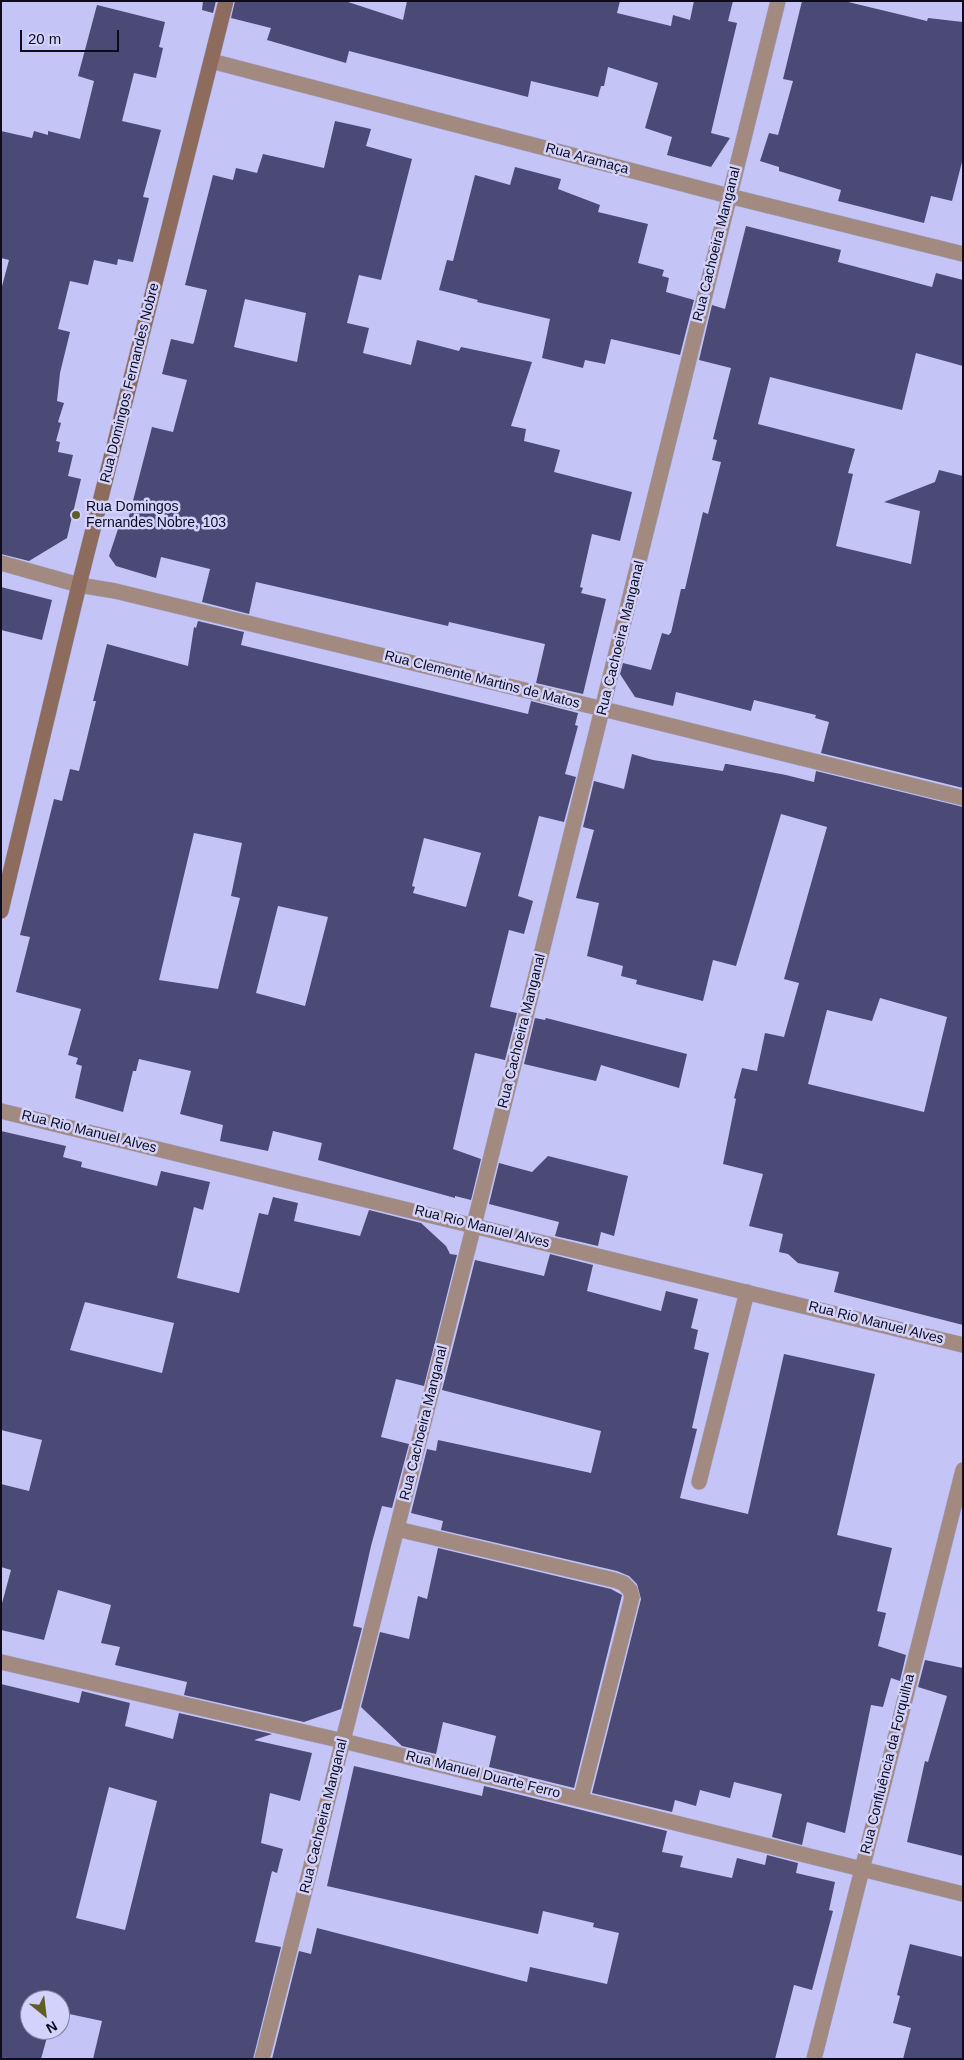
<!DOCTYPE html>
<html>
<head>
<meta charset="utf-8">
<style>
	body { margin:0 }
	#map { position:relative; width:964px; height:2060px; overflow:hidden; background:#c4c4f7; font-family:Helvetica,sans-serif }
	canvas { display:block }
	.frame { position:absolute; inset:0; border:2px solid #0d0b1d; pointer-events:none }
	.north { position:absolute; left:20px; top:1990px; width:50px; height:50px; box-sizing:border-box; background:#d2d2fc; border:1px solid #8382a3; border-radius:50%; rotate:151deg; font-size:14px; font-weight:700; line-height:20px; text-align:center; color:#0d0b1d }
	.north::after { content:''; display:block; margin:auto; width:18px; height:22px; background:#615d29; clip-path:polygon(50% 0,100% 100%,50% 72%,0 100%) }
	.scale { position:absolute; left:20px; top:30px; width:99px; height:22px; box-sizing:border-box; border:2px solid #0d0b1d; border-top:0; padding-left:6px; font-size:15px; line-height:18px; white-space:nowrap; color:#0d0b1d; -webkit-text-stroke:4px #d2d2fc; paint-order:stroke }
</style>
</head>
<body>
<div id="map">
<canvas width="964" height="2060"></canvas>
<div class="frame"></div>
<div class="north">N</div>
<div class="scale">20 m</div>
</div>
<script>
const ctx = document.querySelector('canvas').getContext('2d');
ctx.lineJoin = 'round';
function fillPath(path, color) { ctx.fillStyle = color; ctx.fill(path, 'evenodd'); }
const poly = rows => new Path2D(rows.map(r => 'M' + r).join(''));
function trace(path, color, width, dash) { ctx.strokeStyle = color; ctx.lineWidth = width; ctx.lineCap = dash ? 'butt' : 'round'; ctx.setLineDash(dash || []); ctx.stroke(path); }
function write(font, color, halo, rows, align = 'center') {
  ctx.font = font + ' Helvetica,sans-serif'; ctx.lineWidth = 5; ctx.setLineDash([]); ctx.textBaseline = 'middle'; ctx.strokeStyle = halo; ctx.fillStyle = color; for (const [text, x, y, turn = 0] of rows) {
    ctx.save(); ctx.translate(x, y); ctx.rotate((+turn || 0) * Math.PI / 180); ctx.textAlign = isNaN(turn) ? turn : align; if (halo) ctx.strokeText(text, 0, 0); ctx.fillText(text, 0, 0); ctx.restore();
  }
}
const building = poly([
	[203,1,216,1,213,13,202,10],
	[235,1,345,1,403,20,407,1,620,1,617,13,671,26,673,15,690,20,694,1,733,1,728,21,737,23,711,133,730,138,711,167,667,155,672,137,645,128,658,83,608,67,604,86,601,86,598,97,531,81,528,97,349,51,346,63,267,40,271,28,231,18],
	[802,1,844,1,927,21,928,18,963,22,963,158,952,201,931,196,924,223,838,201,841,190,779,171,779,167,760,161,769,133,778,135,793,81,783,79],
	[97,5,165,22,159,47,163,48,156,78,134,73,122,121,161,130,143,197,149,198,133,262,118,259,117,265,94,260,88,285,70,281,58,329,70,332,60,373,57,401,64,403,58,422,61,423,56,441,60,442,58,452,73,455,68,476,81,479,67,538,29,561,1,554,1,290,9,260,1,258,1,131,32,138,34,131,48,135,48,131,80,139,94,81,78,76],
	[335,121,371,129,366,146,412,159,381,280,359,275,347,323,369,328,363,353,411,365,417,340,459,351,461,347,532,362,511,426,526,429,524,441,560,450,554,472,632,492,620,541,592,534,580,587,583,588,581,593,606,599,583,694,536,683,545,644,449,622,448,626,256,582,249,614,202,602,210,569,161,557,156,578,116,566,109,556,119,526,122,526,125,519,128,520,152,427,173,432,187,380,162,374,171,339,193,344,194,342,207,290,185,285,213,175,233,180,236,168,257,173,263,154,324,168],
	[245,299,306,313,297,362,234,347],
	[515,167,561,179,558,189,600,205,598,212,648,224,638,263,664,270,662,276,669,278,666,292,694,300,680,355,611,339,605,364,585,360,583,368,542,358,550,319,477,302,478,300,439,290,447,260,453,261,475,175,510,185],
	[746,226,841,250,838,262,932,287,936,273,963,280,963,366,916,353,902,410,770,377,758,424,855,449,848,473,853,474,836,546,911,564,920,511,884,502,935,482,939,470,963,476,963,788,821,753,829,722,815,718,816,715,754,700,751,711,676,692,673,706,635,697,620,674,623,663,651,670,662,633,669,635,670,633,671,633,681,589,685,589,703,512,708,514,721,462,712,460,717,440,713,439,731,368,699,360,712,305,725,309],
	[1,587,52,600,42,640,1,630],
	[198,621,244,632,241,645,320,664,528,714,531,701,578,713,575,725,578,726,565,774,576,777,564,822,539,816,518,896,533,901,524,934,509,930,490,1007,517,1013,505,1060,475,1053,463,1105,453,1149,481,1159,471,1200,455,1196,455,1198,318,1160,322,1143,273,1131,268,1151,220,1141,223,1125,180,1114,191,1071,139,1059,136,1071,133,1071,123,1112,75,1098,82,1066,76,1064,78,1058,68,1055,81,1009,16,992,30,937,20,935,54,799,62,801,70,769,79,771,96,701,93,701,107,644,188,666,194,627,196,628],
	[194,833,242,843,231,896,240,898,218,989,159,980],
	[424,838,481,853,466,907,413,893,415,887,412,886],
	[278,906,328,917,305,1006,256,993],
	[632,754,653,760,723,771,725,764,727,764,786,775,814,782,816,771,963,807,963,1325,834,1292,839,1272,798,1263,788,1254,779,1252,783,1234,749,1226,763,1174,723,1164,736,1099,734,1098,742,1068,757,1071,765,1033,784,1037,799,983,784,979,827,827,781,814,736,966,713,960,703,1001,636,984,637,980,621,976,623,966,587,956,599,903,576,898,594,830,583,827,594,781,624,789],
	[880,998,947,1017,924,1112,808,1084,827,1010,872,1021],
	[535,1018,545,1020,546,1018,687,1054,679,1088,601,1065,596,1081,524,1064],
	[1,1131,66,1146,63,1157,82,1162,81,1167,157,1186,161,1171,210,1182,203,1210,194,1207,177,1278,239,1293,259,1213,268,1215,273,1197,298,1203,294,1221,360,1236,369,1210,421,1223,446,1246,450,1254,457,1255,424,1386,396,1379,381,1437,409,1444,392,1508,382,1506,371,1546,353,1626,362,1628,341,1709,304,1722,184,1695,187,1682,115,1665,120,1647,101,1643,111,1605,58,1590,44,1640,1,1630,1,1607,11,1570,1,1567,1,1484,29,1491,42,1440,1,1430],
	[85,1302,174,1323,162,1373,70,1350],
	[548,1156,628,1176,614,1236,601,1232,598,1246,555,1236,559,1222,489,1204,499,1163,532,1172],
	[550,1254,593,1265,587,1291,661,1311,666,1291,698,1299,691,1328,698,1330,694,1349,709,1353,692,1428,697,1429,680,1498,748,1514,784,1354,875,1374,837,1535,892,1548,877,1611,886,1613,878,1646,906,1655,900,1681,891,1678,883,1707,871,1705,845,1833,807,1822,802,1845,772,1837,782,1794,734,1782,730,1798,700,1790,696,1806,675,1800,672,1812,592,1793,641,1599,637,1584,629,1576,617,1571,441,1530,443,1521,411,1513,427,1449,436,1451,438,1440,591,1473,601,1431,442,1390,475,1260,544,1276],
	[438,1548,611,1589,622,1595,574,1788,489,1767,496,1736,443,1722,436,1754,402,1746,361,1707,380,1632,409,1639,418,1596,427,1599],
	[925,1660,963,1668,963,1856,907,1842,925,1761,928,1762,947,1696,918,1687],
	[1,1684,79,1703,82,1691,130,1703,125,1726,173,1739,179,1713,272,1734,254,1740,312,1753,300,1801,270,1793,261,1843,283,1849,277,1873,272,1871,255,1942,281,1947,253,2059,93,2059,102,2021,60,2012,60,2000,30,2000,30,2030,49,2030,41,2059,1,2059],
	[109,1787,157,1801,125,1930,76,1918],
	[354,1766,482,1796,484,1786,667,1831,662,1852,683,1856,680,1867,732,1878,737,1858,765,1865,767,1855,798,1863,796,1873,835,1882,829,1910,833,1911,812,1990,794,1985,775,2059,272,2059,299,1951,311,1954,317,1928,527,1982,530,1967,607,1984,619,1933,593,1927,594,1923,543,1911,538,1934,327,1886],
	[910,1944,963,1957,963,2059,903,2059,911,2028,893,2023,900,1996,897,1995]
]);
const lane = poly([
	[699,1482,747,1292]
]);
const street = poly([
	[211,61,729,196,963,254],
	[1,563,79,585,115,591,603,709,963,798],
	[1,1111,963,1345],
	[397,1529,614,1580,623,1583,630,1590,632,1597,581,1798],
	[1,1662,343,1741,963,1894],
	[262,2059,474,1225,778,1],
	[814,2059,963,1470]
]);
const secondary = poly([
	[1,911,79,585,226,1]
]);
const markers = [
	[76,515,5,"#615d29"]
];
const streetNames = [
	["Rua Aramaça",587,159,15],
	["Rua Cachoeira Manganal",717,244,-76],
	["Rua Domingos Fernandes Nobre",130,383,-76],
	["Rua Cachoeira Manganal",621,638,-76],
	["Rua Clemente Martins de Matos",482,680,14],
	["Rua Cachoeira Manganal",522,1031,-76],
	["Rua Rio Manuel Alves",89,1132,14],
	["Rua Rio Manuel Alves",482,1227,14],
	["Rua Rio Manuel Alves",876,1323,14],
	["Rua Cachoeira Manganal",424,1423,-76],
	["Rua Confluência da Forquilha",888,1764,-76],
	["Rua Manuel Duarte Ferro",483,1775,14],
	["Rua Cachoeira Manganal",324,1816,-76]
];
const poiNames = [
	["Rua Domingos",86,507],
	["Fernandes Nobre, 103",86,523]
];
fillPath(building, '#4b4975');
trace(lane, '#a3a3d0', 16);
trace(street, '#a3a3d0', 16);
trace(secondary, '#a3a3d0', 16);
trace(lane, '#a28a80', 15);
trace(street, '#a28a80', 15);
trace(secondary, '#8d6c5d', 15);
for (const [x, y, r, color] of markers) { const dot = new Path2D(); dot.arc(x, y, r, 0, 2 * Math.PI); ctx.fillStyle = color; ctx.fill(dot); trace(dot, '#d2d2fc', 2); }
write('14px', '#0d0b1d', '#d2d2fc', streetNames);
write('14px', '#0d0b1d', '#d2d2fc', poiNames, 'left');
</script>
</body>
</html>
